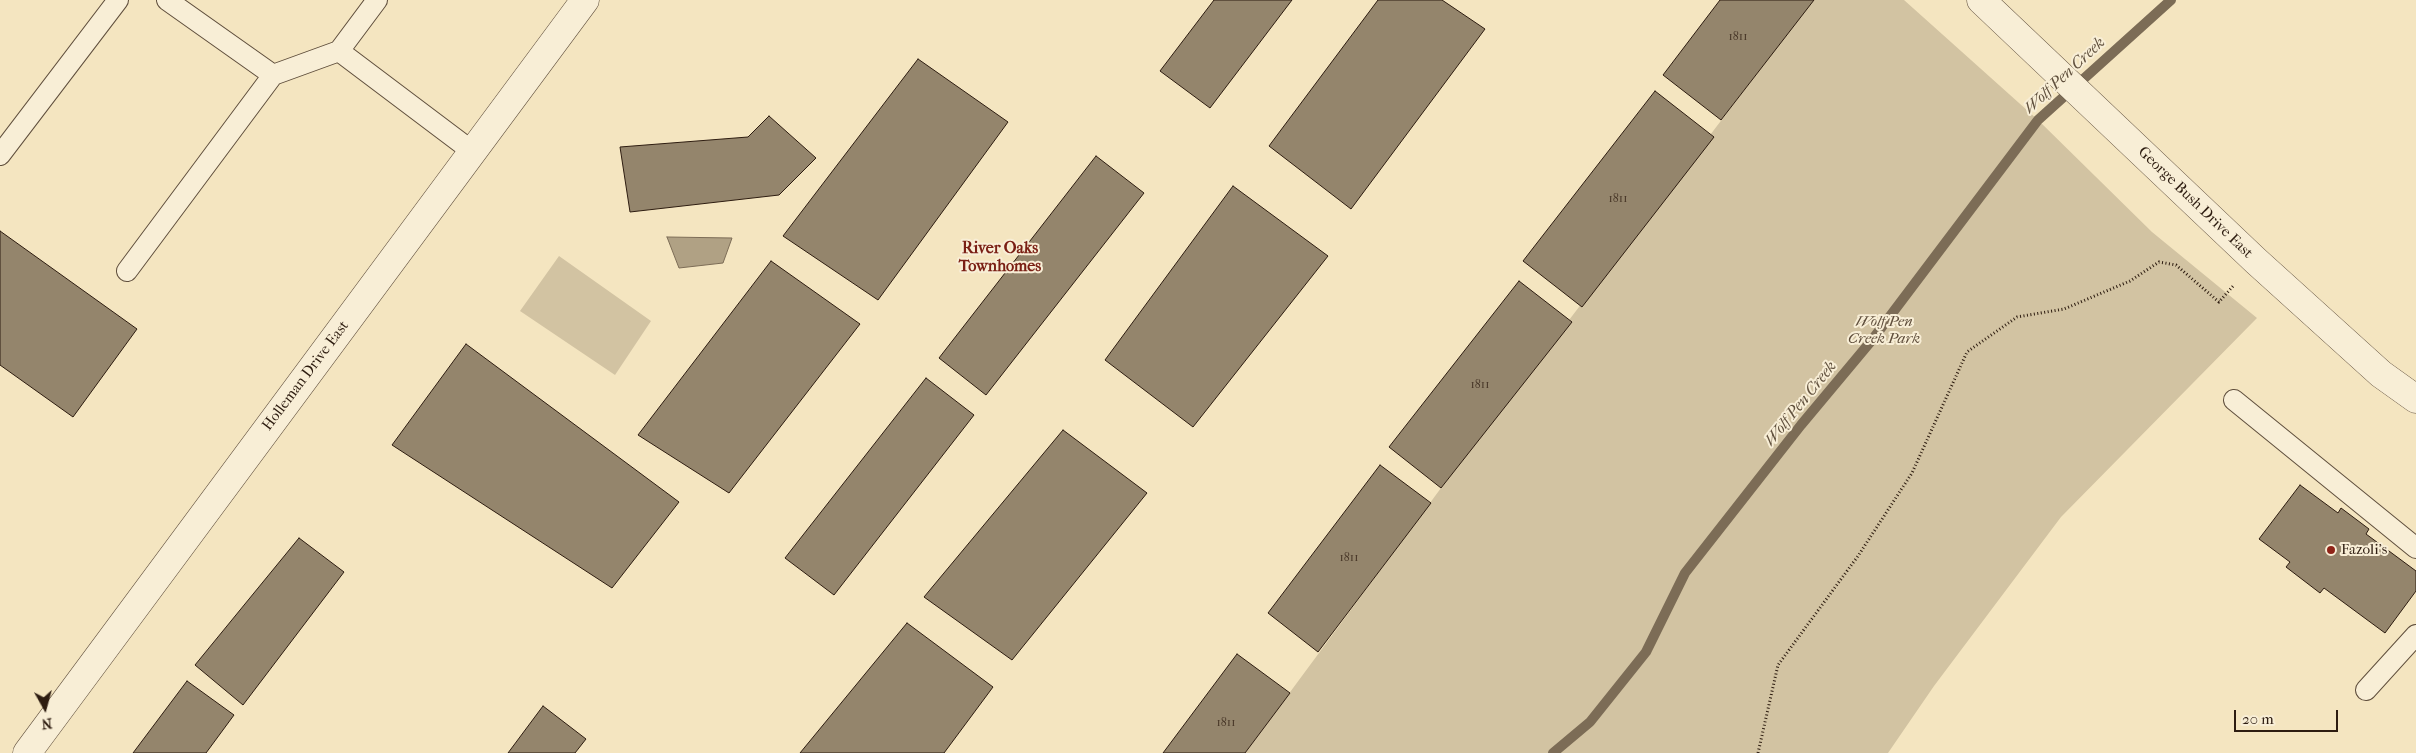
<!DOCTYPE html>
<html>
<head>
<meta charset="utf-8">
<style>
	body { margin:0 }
	#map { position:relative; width:2416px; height:753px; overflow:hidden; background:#f4e5c0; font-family:"IM FELL French Canon",serif }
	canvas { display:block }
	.north { position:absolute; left:20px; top:683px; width:50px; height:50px; -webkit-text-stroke:4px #f8eed6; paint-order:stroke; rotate:173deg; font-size:14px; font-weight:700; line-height:20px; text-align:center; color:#2d1c10 }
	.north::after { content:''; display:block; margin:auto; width:18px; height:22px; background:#2d1c10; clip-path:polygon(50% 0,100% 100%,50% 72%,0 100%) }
	.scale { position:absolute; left:2234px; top:710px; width:104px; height:22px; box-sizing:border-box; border:2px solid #2d1c10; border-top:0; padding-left:6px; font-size:15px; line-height:18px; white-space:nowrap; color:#2d1c10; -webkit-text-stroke:4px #f8eed6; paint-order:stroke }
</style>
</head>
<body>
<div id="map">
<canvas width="2416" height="753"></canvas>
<div class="north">N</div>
<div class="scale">20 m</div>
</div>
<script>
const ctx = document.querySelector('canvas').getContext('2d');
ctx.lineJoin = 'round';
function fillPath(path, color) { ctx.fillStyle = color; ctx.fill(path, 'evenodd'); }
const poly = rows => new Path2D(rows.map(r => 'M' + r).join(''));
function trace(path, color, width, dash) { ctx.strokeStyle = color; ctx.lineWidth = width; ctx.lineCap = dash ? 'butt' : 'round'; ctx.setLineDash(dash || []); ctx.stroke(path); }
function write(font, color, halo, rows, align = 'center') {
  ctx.font = font + ' "IM FELL French Canon",serif'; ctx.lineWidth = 4; ctx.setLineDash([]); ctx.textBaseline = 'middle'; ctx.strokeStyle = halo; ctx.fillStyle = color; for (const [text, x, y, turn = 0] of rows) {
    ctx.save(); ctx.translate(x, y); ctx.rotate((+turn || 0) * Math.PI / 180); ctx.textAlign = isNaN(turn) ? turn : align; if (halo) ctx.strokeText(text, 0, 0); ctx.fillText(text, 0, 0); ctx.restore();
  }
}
const green = poly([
	[1813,0,1904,0,2038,120,2152,232,2257,318,2061,517,1934,686,1888,753,1245,753,1441,488],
	[559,256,651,321,615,375,520,311]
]);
const water = poly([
	[667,237,732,238,723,263,679,268,667,237]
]);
const stream = poly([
	[1553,753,1590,722,1646,652,1685,573,1801,425,1872,340,2038,120,2171,0]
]);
const building = poly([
	[1214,0,1292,0,1210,108,1160,71,1214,0],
	[1378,0,1442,0,1485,29,1351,209,1269,146,1378,0],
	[1720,0,1814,0,1721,120,1663,75,1720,0],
	[918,59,1008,122,878,300,783,236,918,59],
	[1655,91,1714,137,1582,307,1523,261,1655,91],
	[769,116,816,158,779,195,630,212,620,147,748,137,769,116],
	[1096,156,1144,193,986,395,939,358,1096,156],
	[1233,186,1328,256,1193,427,1105,360,1233,186],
	[0,231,137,329,73,417,0,365,0,231],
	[771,261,860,324,729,493,638,435,771,261],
	[1519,281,1572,322,1441,488,1389,447,1519,281],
	[466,344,679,502,612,588,392,445,466,344],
	[926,378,974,415,834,595,785,558,926,378],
	[1063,430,1147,493,1012,660,924,597,1063,430],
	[1380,465,1431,503,1318,652,1268,613,1380,465],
	[2300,485,2338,513,2341,508,2369,529,2366,534,2416,571,2416,591,2385,633,2324,588,2320,593,2286,567,2290,562,2259,539,2300,485],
	[299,538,344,572,243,705,195,665,299,538],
	[907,623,993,687,944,753,800,753,907,623],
	[1237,654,1290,693,1245,753,1163,753,1237,654],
	[187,681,234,715,206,753,133,753,187,681],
	[543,706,586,739,575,753,508,753,543,706]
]);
const path = poly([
	[1758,753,1778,665,1858,556,1912,473,1967,352,2017,317,2064,309,2130,281,2159,262,2176,265,2219,302,2234,285]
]);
const service = poly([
	[167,0,273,75],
	[377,0,339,51,473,152],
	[0,155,118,0],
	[127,271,273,75,339,51],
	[2234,400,2416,548],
	[2366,690,2416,635]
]);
const tertiary = poly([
	[1981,0,2256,261,2381,374,2416,399],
	[27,753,585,0]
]);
const markers = [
	[2331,550,5,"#8f2418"]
];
const numberNames = [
	["1811",1738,37],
	["1811",1618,199],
	["1811",1480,385],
	["1811",1349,558],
	["1811",1226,723]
];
const streetNames = [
	["George Bush Drive East",2195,203,44],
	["Holleman Drive East",306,376,-53]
];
const parkNames = [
	["Wolf Pen",1884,322],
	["Creek Park",1884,339]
];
const poiNames = [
	["Fazoli's",2341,550]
];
const waterNames = [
	["Wolf Pen Creek",2065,76,-43],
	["Wolf Pen Creek",1801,404,-51]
];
const neighbourhoodNames = [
	["River Oaks",1000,249],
	["Townhomes",1000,267]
];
fillPath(green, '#d2c3a2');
fillPath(water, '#b0a184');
trace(water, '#7c6c56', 1);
trace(stream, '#7c6c56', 10);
fillPath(building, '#94856c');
trace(building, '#2d1c10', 1);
trace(service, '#5f4e3c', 22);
trace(tertiary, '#5f4e3c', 29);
trace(path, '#2d1c10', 3, [1, 2.5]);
trace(service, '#f8eed6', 20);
trace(tertiary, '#f8eed6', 28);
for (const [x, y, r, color] of markers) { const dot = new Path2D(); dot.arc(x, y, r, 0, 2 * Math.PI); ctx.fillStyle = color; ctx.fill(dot); trace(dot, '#f8eed6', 2); }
write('12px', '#473627', null, numberNames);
write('15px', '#2d1c10', '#f8eed6', streetNames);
write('italic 15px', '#5f4e3c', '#f8eed6', parkNames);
write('15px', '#2d1c10', '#f8eed6', poiNames, 'left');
write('italic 16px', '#61513e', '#f8eed6', waterNames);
write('bold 16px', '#7a1f14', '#f8eed6', neighbourhoodNames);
</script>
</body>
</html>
